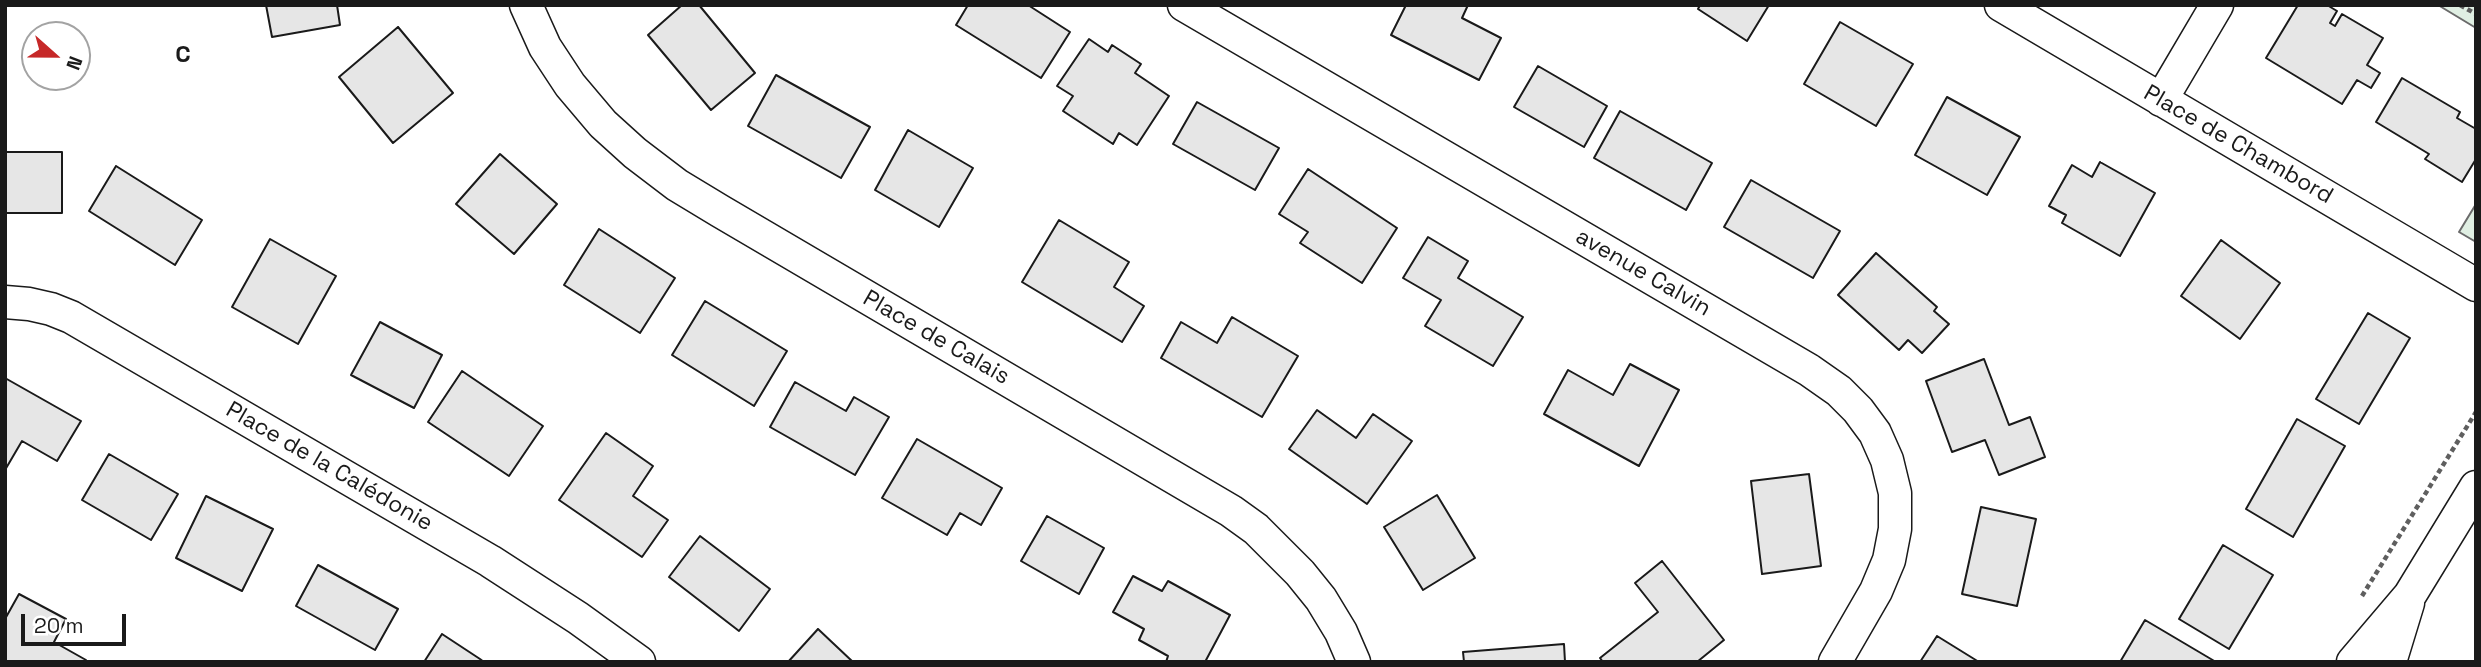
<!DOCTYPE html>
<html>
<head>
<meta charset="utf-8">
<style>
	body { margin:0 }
	#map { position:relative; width:2481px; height:667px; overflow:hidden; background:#fff; font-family:"Space Grotesk",sans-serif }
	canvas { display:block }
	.frame { position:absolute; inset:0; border:7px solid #1a1a1a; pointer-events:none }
	.north { position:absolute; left:21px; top:21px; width:70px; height:70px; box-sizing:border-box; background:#fff; border:2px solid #a3a3a3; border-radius:50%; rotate:111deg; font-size:19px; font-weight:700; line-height:28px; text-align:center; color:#1a1a1a }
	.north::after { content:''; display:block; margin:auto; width:24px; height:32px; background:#c62828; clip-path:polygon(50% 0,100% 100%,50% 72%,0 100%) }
	.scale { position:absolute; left:21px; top:614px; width:105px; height:32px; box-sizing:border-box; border:4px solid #1a1a1a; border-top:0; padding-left:9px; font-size:21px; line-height:24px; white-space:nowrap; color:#1a1a1a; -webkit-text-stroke:5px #fff; paint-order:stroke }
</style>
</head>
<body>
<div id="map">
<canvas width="2481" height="667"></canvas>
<div class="frame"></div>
<div class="north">N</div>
<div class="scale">20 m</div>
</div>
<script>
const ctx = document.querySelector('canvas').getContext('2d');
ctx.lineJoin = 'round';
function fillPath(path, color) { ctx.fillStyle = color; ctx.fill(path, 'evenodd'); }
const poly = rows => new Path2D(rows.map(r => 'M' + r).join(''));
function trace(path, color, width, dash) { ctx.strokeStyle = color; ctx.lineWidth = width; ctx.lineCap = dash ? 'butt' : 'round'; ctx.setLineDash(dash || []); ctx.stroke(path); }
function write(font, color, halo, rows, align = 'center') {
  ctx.font = font + ' "Space Grotesk",sans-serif'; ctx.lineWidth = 5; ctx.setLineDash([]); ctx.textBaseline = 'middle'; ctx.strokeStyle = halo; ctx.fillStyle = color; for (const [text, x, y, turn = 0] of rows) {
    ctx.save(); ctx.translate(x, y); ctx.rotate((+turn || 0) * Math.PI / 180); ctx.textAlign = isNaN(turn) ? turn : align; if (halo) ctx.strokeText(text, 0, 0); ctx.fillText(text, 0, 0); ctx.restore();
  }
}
const green = poly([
	[2438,5,2476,5,2476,28,2438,5],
	[2476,204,2476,242,2459,232,2476,204]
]);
const building = poly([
	[266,5,337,5,340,25,272,37,266,5],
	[682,5,699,5,755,73,711,110,648,35,682,5],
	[968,5,1028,5,1070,32,1041,78,956,25,968,5],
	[1406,5,1468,5,1462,18,1501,38,1479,80,1391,35,1406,5],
	[1700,5,1769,5,1747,41,1698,9,1700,5],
	[2298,5,2327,5,2337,11,2330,23,2335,26,2342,14,2383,38,2367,65,2380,73,2371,88,2357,80,2342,104,2266,58,2298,5],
	[1840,22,1913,64,1876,126,1804,84,1840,22],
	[398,27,453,93,393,143,339,77,398,27],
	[1089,39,1108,52,1112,45,1141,64,1135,73,1169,96,1137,145,1119,133,1113,144,1063,111,1073,96,1057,86,1089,39],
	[1538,66,1607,106,1584,147,1514,107,1538,66],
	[776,75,870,127,841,178,748,126,776,75],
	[2402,78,2460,112,2457,118,2476,129,2476,159,2462,182,2425,159,2429,154,2376,122,2402,78],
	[1947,97,2020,137,1987,195,1915,155,1947,97],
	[1197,102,1279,148,1255,190,1173,144,1197,102],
	[1620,111,1712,163,1686,210,1594,158,1620,111],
	[908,130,973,168,939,227,875,190,908,130],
	[5,152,62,152,62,213,5,213,5,152],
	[500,154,557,204,514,254,456,204,500,154],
	[2100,162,2155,193,2120,256,2062,223,2066,215,2049,206,2072,165,2092,177,2100,162],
	[116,166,202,220,175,265,89,211,116,166],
	[1308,169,1397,228,1362,283,1300,243,1308,232,1279,214,1308,169],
	[1751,180,1840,231,1813,278,1724,227,1751,180],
	[1059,220,1129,262,1114,287,1144,306,1122,342,1022,282,1059,220],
	[599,229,675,278,640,333,564,285,599,229],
	[1428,237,1468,261,1458,278,1523,317,1493,366,1425,326,1441,300,1403,278,1428,237],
	[270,239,336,276,298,344,232,307,270,239],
	[2221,240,2280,283,2240,339,2181,296,2221,240],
	[1876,253,1937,307,1934,311,1949,324,1922,353,1908,340,1899,350,1838,295,1876,253],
	[705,301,787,351,754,406,672,355,705,301],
	[2368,313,2410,338,2359,424,2316,399,2368,313],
	[1232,317,1298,356,1262,417,1161,358,1181,322,1217,343,1232,317],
	[380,322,442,355,414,408,351,375,380,322],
	[1984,359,2009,425,2030,417,2045,457,1999,475,1985,440,1952,452,1926,381,1984,359],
	[1630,364,1679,390,1639,466,1544,414,1568,370,1613,395,1630,364],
	[462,371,543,426,509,476,428,422,462,371],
	[5,378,81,421,57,461,22,441,5,470,5,378],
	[795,382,846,411,854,397,889,417,855,475,770,427,795,382],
	[1317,410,1356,438,1373,414,1412,441,1367,504,1289,449,1317,410],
	[2297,419,2345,446,2293,537,2246,509,2297,419],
	[606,433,653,466,633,496,668,520,642,557,559,500,606,433],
	[917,439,1002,488,981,525,960,513,947,535,882,498,917,439],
	[109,454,178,494,151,540,82,500,109,454],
	[1809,474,1821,566,1762,574,1751,481,1809,474],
	[1437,495,1475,558,1423,590,1384,527,1437,495],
	[206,496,273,529,242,591,176,558,206,496],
	[1981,507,2036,519,2017,606,1962,594,1981,507],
	[1047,516,1104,548,1079,594,1021,561,1047,516],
	[700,536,770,589,739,631,669,577,700,536],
	[2223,545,2273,575,2229,649,2179,619,2223,545],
	[1662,561,1724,640,1697,662,1603,662,1600,658,1658,612,1635,583,1662,561],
	[318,565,398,609,375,650,296,606,318,565],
	[1133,576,1162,591,1168,581,1230,615,1205,662,1166,662,1168,656,1139,640,1144,629,1113,612,1133,576],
	[19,594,66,619,54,642,86,660,85,662,5,662,5,619,19,594],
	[2145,620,2216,662,2120,662,2145,620],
	[818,629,853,662,788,662,818,629],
	[442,634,480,659,484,662,424,662,442,634],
	[1937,636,1979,662,1920,662,1937,636],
	[1564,644,1565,662,1464,662,1463,652,1564,644]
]);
const path = poly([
	[2460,5,2476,14],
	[2362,596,2476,412]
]);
const street = poly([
	[526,5,545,47,570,85,603,124,635,153,677,185,720,211,1231,511,1256,529,1300,573,1321,599,1341,632,1354,662],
	[1184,5,1809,370,1839,391,1858,410,1875,433,1887,460,1895,493,1895,529,1889,560,1876,591,1835,662],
	[2001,5,2476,285],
	[2161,100,2217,5],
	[5,302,29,304,51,309,71,317,490,561,578,618,639,662],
	[2353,662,2410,595,2476,487],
	[2390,662,2408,603]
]);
const streetNames = [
	["Place de Chambord",2238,145,30],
	["avenue Calvin",1643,273,30],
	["Place de Calais",936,338,30],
	["Place de la Calédonie",329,467,30]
];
const neighbourhoodNames = [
	["C",183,55]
];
fillPath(green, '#e0efe3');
trace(green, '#6a6a6a', 2);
fillPath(building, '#e6e6e6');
trace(building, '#1a1a1a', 2);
trace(street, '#1a1a1a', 35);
trace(path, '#5f5f5f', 4.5, [5, 3.5]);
trace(street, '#fff', 32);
write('23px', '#1a1a1a', '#fff', streetNames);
write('bold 24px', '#1a1a1a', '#fff', neighbourhoodNames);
</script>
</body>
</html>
